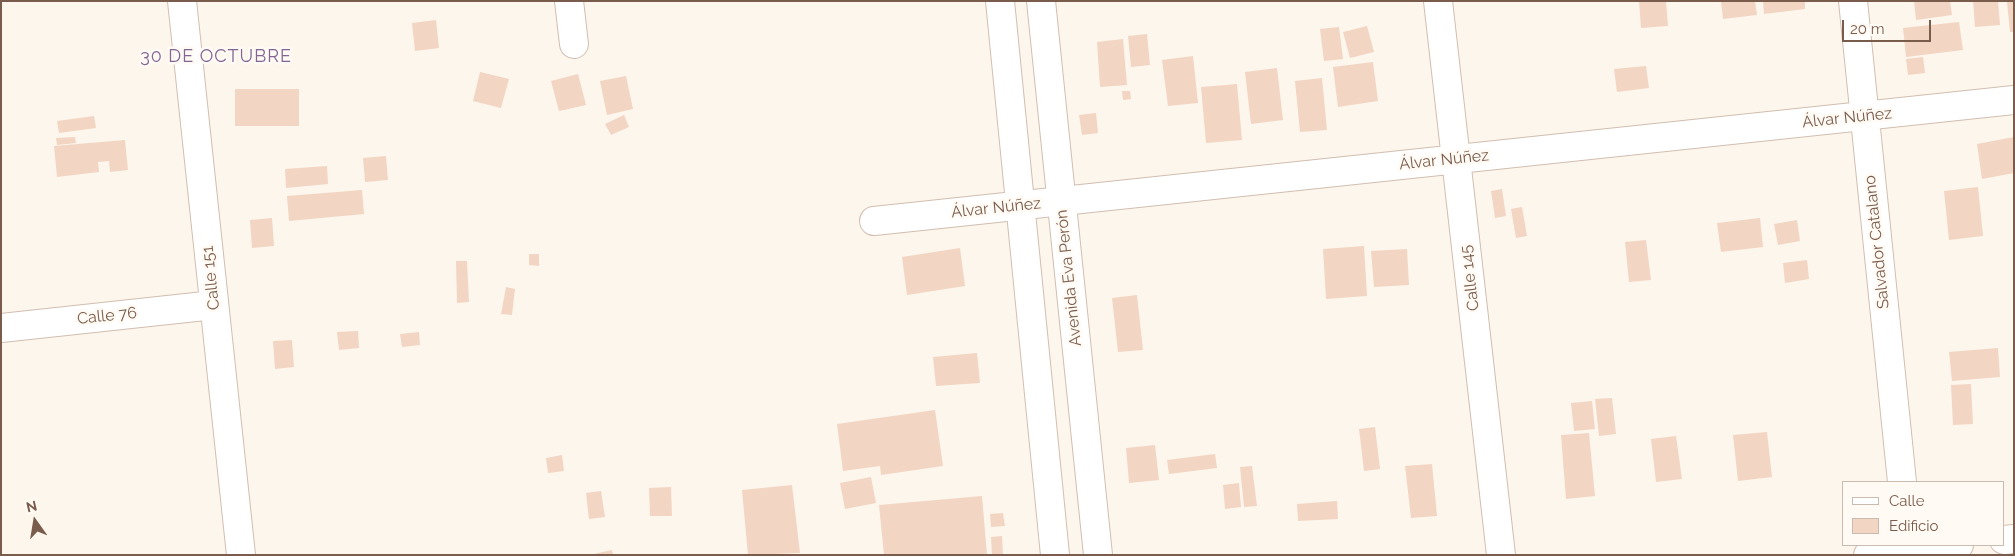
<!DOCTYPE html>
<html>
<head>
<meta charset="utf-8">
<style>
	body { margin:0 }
	#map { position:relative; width:2015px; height:556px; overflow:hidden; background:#fdf6ec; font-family:Raleway,sans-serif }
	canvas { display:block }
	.frame { position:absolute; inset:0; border:2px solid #7a5c4d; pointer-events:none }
	.legend { position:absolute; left:1842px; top:481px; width:162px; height:65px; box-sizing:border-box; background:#fffaf3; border:1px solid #cabbb1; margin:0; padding:6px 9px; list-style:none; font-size:15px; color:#7a5c4d }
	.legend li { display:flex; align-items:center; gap:10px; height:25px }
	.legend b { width:25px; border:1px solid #cabbb1 }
	.north { position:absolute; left:10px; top:496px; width:50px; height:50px; -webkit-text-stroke:4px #fffaf3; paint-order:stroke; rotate:347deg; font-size:14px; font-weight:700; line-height:20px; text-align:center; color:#7a5c4d }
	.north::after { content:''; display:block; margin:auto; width:18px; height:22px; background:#7a5c4d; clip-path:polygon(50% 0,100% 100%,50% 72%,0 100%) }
	.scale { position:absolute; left:1842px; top:20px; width:89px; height:22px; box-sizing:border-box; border:2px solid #7a5c4d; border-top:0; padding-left:6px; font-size:15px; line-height:18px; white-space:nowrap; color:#7a5c4d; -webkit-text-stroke:4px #fffaf3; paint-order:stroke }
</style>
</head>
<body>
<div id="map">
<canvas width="2015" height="556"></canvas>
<div class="frame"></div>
<ul class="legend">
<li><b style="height:6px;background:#fff"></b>Calle</li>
<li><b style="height:14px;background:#f3d5c3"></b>Edificio</li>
</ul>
<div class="north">N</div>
<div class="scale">20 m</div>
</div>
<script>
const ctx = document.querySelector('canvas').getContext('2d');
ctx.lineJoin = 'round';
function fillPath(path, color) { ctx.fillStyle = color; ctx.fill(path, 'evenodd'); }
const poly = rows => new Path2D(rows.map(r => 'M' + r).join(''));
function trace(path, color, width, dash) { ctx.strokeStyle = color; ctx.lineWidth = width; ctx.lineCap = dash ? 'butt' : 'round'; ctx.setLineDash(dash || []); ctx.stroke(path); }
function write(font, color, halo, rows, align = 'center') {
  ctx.font = font + ' Raleway,sans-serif'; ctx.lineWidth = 5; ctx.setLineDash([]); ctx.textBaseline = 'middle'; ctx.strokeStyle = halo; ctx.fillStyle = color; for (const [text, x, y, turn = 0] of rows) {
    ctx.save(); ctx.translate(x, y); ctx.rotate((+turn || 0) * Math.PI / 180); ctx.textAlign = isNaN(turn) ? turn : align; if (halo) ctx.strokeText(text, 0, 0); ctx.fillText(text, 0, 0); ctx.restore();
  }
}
const building = poly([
	[1639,1,1666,1,1668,26,1641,28],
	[1721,1,1755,1,1757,15,1723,19],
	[1763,1,1805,1,1805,9,1764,14],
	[1914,1,1950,1,1952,15,1916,20],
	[1973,1,1998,1,2000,25,1975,27],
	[2014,1,2014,32,2010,32,2007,2],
	[436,20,439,48,415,51,412,23],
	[1959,22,1963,50,1906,57,1903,28],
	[1367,26,1374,52,1350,58,1343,32],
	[1339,27,1343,59,1324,61,1320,29],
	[1147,34,1150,65,1131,67,1128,36],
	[1123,39,1127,85,1100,87,1097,42],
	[1193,56,1198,103,1168,106,1162,60],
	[1923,57,1925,73,1908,75,1906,59],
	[1373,62,1378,101,1338,107,1333,67],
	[1646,66,1649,88,1617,92,1614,69],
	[1277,68,1283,120,1251,124,1245,72],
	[480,72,509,79,501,108,473,101],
	[578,74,586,105,559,111,551,81],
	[626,76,633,109,607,115,600,81],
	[1322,78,1327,130,1300,132,1295,81],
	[1237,84,1242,140,1206,143,1201,87],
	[235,89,299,89,299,126,235,126],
	[1122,91,1130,91,1131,99,1123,100],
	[1096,113,1098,133,1082,135,1079,115],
	[624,115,629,127,611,135,605,124],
	[94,116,96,128,59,133,57,121],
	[75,137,76,143,57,145,56,138],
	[2014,137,2014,173,1982,179,1977,144],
	[125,140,128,170,110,172,109,161,98,162,99,172,57,177,54,146],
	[386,156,388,180,365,182,363,158],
	[327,166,328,184,286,188,285,169],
	[1978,187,1983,236,1949,240,1944,191],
	[1502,189,1506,216,1495,218,1491,191],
	[362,190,364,214,289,221,287,196],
	[1522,207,1527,236,1516,238,1511,209],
	[272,218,274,246,252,248,250,220],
	[1760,218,1763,247,1721,252,1717,223],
	[1797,220,1800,241,1778,245,1774,224],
	[1646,240,1651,280,1629,282,1625,242],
	[1364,246,1367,296,1326,299,1323,249],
	[960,248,965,286,907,295,902,257],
	[1407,249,1409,285,1374,287,1371,251],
	[529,254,539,254,539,266,529,265],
	[1807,260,1809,279,1785,283,1783,263],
	[456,261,467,261,469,302,457,303],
	[506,287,515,289,512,315,501,314],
	[1137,295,1143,350,1118,352,1112,298],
	[358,331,359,348,339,350,337,332],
	[419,332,420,345,402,347,400,334],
	[292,340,294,367,275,369,273,341],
	[1998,348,2000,377,1952,381,1949,352],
	[977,353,980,383,936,386,933,357],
	[1971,384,1973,424,1953,425,1951,385],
	[1612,398,1616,434,1599,436,1595,399],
	[1592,401,1595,429,1574,431,1571,403],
	[935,410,943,466,881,475,880,466,843,471,837,424],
	[1375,427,1380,469,1364,471,1359,429],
	[1767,432,1772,477,1738,481,1733,435],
	[1589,433,1595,496,1566,499,1561,435],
	[1676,436,1682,479,1656,482,1651,439],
	[1155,445,1159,480,1129,483,1126,448],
	[1215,454,1217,468,1169,474,1167,460],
	[562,455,564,471,548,473,546,458],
	[1432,464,1437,516,1411,518,1405,466],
	[1252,466,1257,506,1244,507,1240,467],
	[871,477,876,503,845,509,840,483],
	[1239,483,1241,507,1225,509,1223,485],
	[792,485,800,553,748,555,742,490],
	[671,487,672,516,650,516,649,488],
	[601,491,605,517,589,519,586,493],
	[982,496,987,555,884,555,879,505],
	[1337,501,1338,519,1298,521,1297,504],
	[1003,513,1005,526,991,527,990,514],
	[1002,536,1003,555,992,555,991,537],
	[612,550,613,555,594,555,594,554]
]);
const minor = poly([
	[182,1,241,555],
	[569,1,574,44],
	[1438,1,1501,555],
	[1853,1,1902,482],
	[874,221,2014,100],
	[1,328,214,305]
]);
const tertiary = poly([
	[1000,1,1055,555],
	[1041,1,1098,555]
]);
const secondary = poly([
	[2004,540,2014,539],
	[1868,555,1959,545]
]);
const streetNames = [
	["Álvar Núñez",1847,118,-6],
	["Álvar Núñez",1444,160,-6],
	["Álvar Núñez",996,208,-6],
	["Salvador Catalano",1877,242,-96],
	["Calle 151",211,278,-96],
	["Avenida Eva Perón",1069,278,-96],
	["Calle 145",1470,278,-97],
	["Calle 76",107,316,-6]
];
const neighbourhoodNames = [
	["30 DE OCTUBRE",216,57]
];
fillPath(building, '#f3d5c3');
trace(minor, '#d1beb0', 30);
trace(tertiary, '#d1beb0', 30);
trace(secondary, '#d6c0b0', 30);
trace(minor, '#fff', 28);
trace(tertiary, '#fff', 28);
trace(secondary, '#fff', 28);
write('16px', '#7a5c4d', '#fffaf3', streetNames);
ctx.letterSpacing = '1px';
write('18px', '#846695', '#fffaf3', neighbourhoodNames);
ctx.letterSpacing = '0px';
</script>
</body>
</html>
